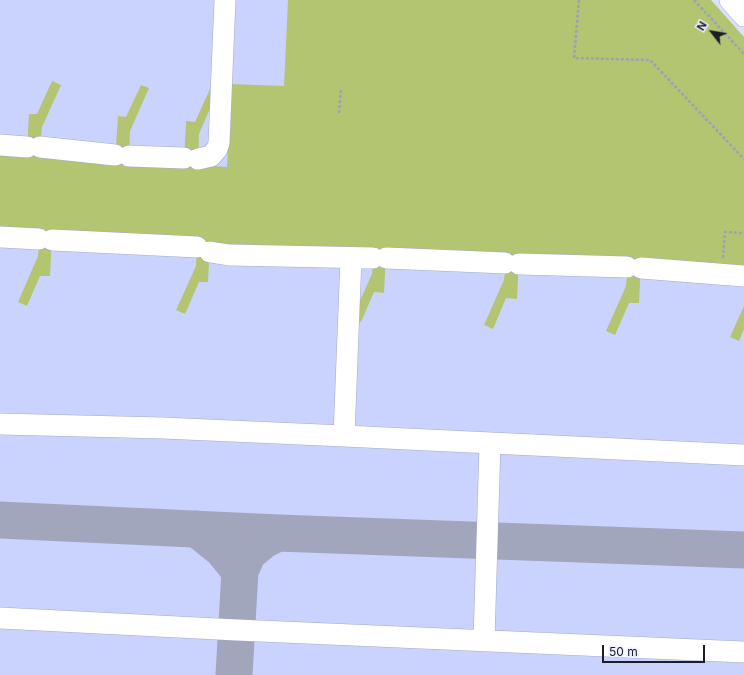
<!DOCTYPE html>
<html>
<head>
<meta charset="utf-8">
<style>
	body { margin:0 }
	#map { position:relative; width:744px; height:675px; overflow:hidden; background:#dbe1fd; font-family:Inter,sans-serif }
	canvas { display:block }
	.north { position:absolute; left:692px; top:12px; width:40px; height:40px; -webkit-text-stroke:3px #eceffd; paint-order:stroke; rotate:301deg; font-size:11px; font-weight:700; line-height:16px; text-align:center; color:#1b1d29 }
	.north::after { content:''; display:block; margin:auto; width:14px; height:18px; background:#1b1d29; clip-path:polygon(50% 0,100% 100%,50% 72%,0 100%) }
	.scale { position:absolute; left:602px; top:645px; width:103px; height:18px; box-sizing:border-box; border:2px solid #1b1d29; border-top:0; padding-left:5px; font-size:12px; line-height:14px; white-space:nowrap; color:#1b1d29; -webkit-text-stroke:3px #eceffd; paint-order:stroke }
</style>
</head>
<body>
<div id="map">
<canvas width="744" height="675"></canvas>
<div class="north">N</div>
<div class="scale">50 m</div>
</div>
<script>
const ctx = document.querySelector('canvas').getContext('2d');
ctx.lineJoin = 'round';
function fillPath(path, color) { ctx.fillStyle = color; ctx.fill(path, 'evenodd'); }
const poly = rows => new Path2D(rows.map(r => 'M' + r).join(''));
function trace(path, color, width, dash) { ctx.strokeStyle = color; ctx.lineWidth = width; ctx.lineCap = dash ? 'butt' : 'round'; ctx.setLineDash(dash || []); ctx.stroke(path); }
const built = poly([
	[0,0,711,0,744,37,744,675,0,675]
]);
const taxiway = poly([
	[0,520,278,533,744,550],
	[197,529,222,549,240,571,248,553,264,540,278,533],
	[234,675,240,571]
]);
const building = poly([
	[288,0,711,0,744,37,744,269,641,264,639,303,629,303,615,335,606,331,626,286,628,263,519,258,517,299,506,298,493,329,484,325,504,280,506,257,386,252,384,293,374,292,361,322,352,318,372,274,373,251,210,243,208,282,199,282,185,314,176,310,196,266,197,243,52,236,50,276,40,276,27,306,18,302,38,256,39,235,0,233,0,155,27,147,29,114,37,114,52,81,61,85,42,127,40,147,115,161,118,116,126,117,141,85,149,88,130,131,129,161,184,164,186,121,195,122,210,89,217,92,199,134,198,165,227,167,231,84,284,86],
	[744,306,744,329,739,341,730,337]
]);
const path = poly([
	[579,0,574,58,650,60,744,159],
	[694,0,744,54],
	[339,113,341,89],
	[723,258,725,232,744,233]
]);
const minor = poly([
	[730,0,744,16],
	[0,145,27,147],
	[40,147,115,155],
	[129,156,184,158],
	[198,159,211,156,217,149,219,143,225,0],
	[0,237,39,239],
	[52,240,197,247],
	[210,252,229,255,373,258],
	[386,258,505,263],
	[519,264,627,267],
	[641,268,744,276],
	[0,424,163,428,344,436,351,258],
	[344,436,744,455],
	[0,618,237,630,744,652],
	[484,640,490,444]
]);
fillPath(built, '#cad3fd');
trace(taxiway, '#a1a6bd', 37);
fillPath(building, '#b4c572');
trace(minor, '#a3aacb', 22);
trace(path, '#9da1b8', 2.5, [3, 2]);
trace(minor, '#fff', 21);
</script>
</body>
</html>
